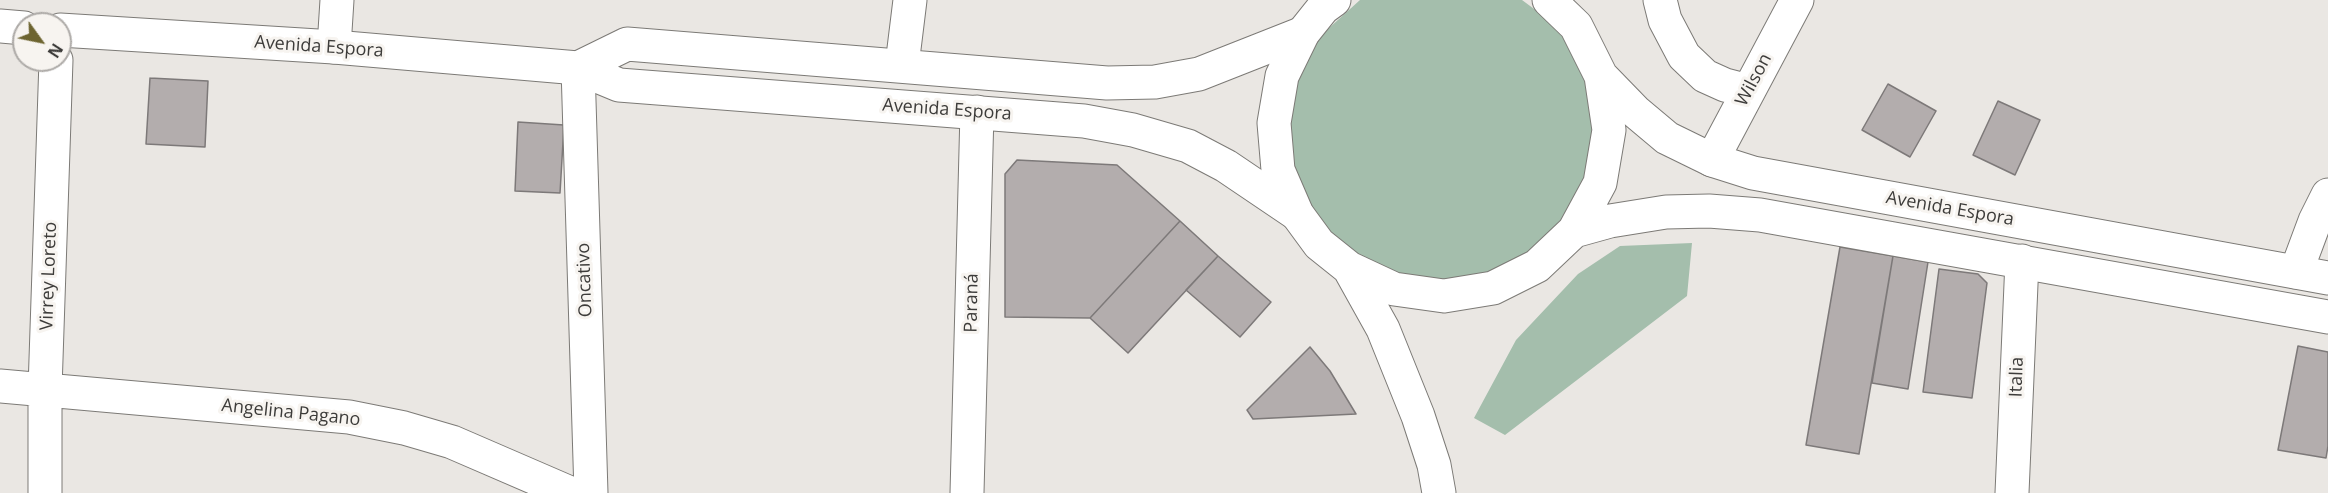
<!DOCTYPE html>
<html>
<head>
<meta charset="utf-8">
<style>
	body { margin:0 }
	#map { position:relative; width:2328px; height:493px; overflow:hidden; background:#eae7e3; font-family:"Open Sans",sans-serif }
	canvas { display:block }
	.north { position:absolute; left:12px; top:12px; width:60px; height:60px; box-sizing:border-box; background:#f7f4f0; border:2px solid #adaaa7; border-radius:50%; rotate:123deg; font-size:16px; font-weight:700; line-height:24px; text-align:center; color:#3d3c3a }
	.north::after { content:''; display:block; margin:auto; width:21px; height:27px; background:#6d6430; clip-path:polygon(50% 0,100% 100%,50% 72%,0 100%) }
</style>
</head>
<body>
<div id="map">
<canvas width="2328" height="493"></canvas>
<div class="north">N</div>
</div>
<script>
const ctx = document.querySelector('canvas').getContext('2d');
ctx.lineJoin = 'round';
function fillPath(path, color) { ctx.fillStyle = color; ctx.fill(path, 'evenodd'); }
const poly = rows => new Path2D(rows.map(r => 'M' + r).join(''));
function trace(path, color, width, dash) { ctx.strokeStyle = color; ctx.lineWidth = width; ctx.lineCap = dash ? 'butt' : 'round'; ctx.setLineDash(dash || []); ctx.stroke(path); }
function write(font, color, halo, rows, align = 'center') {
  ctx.font = font + ' "Open Sans",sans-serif'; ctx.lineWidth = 6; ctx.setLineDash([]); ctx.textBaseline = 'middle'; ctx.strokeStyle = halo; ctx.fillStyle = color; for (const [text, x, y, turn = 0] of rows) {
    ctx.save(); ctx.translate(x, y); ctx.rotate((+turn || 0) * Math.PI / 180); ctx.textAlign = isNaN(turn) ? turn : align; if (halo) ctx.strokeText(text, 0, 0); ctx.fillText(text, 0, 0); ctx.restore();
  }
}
const green = poly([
	[1360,0,1522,0,1553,23,1583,67,1596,118,1591,168,1572,213,1539,250,1497,275,1449,285,1400,280,1356,259,1320,226,1296,183,1287,134,1294,86,1318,38],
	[1692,243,1687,296,1505,435,1474,418,1516,340,1578,274,1620,246]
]);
const building = poly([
	[150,78,208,81,205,147,146,144,150,78],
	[1888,84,1936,111,1910,157,1862,130,1888,84],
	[1998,101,2040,120,2015,175,1973,155,1998,101],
	[518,122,564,125,560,193,515,191,518,122],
	[1017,160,1117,165,1180,221,1090,318,1005,317,1005,174,1017,160],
	[1180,221,1218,256,1128,353,1090,318,1180,221],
	[1840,247,1893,256,1859,454,1806,445,1840,247],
	[1218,256,1271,302,1240,337,1186,290,1218,256],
	[1893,256,1928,262,1908,389,1872,383,1893,256],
	[1939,269,1978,274,1987,283,1972,398,1923,392,1939,269],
	[2298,346,2328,352,2328,446,2326,458,2278,450,2298,346],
	[1310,347,1330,371,1356,414,1253,419,1247,410,1310,347]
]);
const street = poly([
	[1660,0,1665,20,1684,56,1705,76,1725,85,1748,91],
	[334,47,337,0],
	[902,65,910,0],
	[578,68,591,493],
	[1712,160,1797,0],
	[2296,272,2315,221,2328,195],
	[0,386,349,417,404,428,452,442,570,493],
	[45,493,45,389,56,60],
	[967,493,977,112],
	[2012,493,2022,261]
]);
const secondary = poly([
	[0,26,24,28],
	[60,30,334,47,578,68,619,85,1084,121,1133,130,1188,146,1226,166,1297,214],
	[578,68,627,44,1107,83,1155,82,1199,74,1303,33]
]);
const primary = poly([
	[1334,0,1323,8,1303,33,1282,76,1274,123,1278,170,1297,214,1319,244,1349,268,1394,289,1444,296,1493,288,1537,266,1574,231,1600,183,1609,130,1601,76,1576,26,1549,0],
	[1601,76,1636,112,1667,138,1712,160,1753,173,2328,278],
	[1574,231,1610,221,1666,212,1709,211,1760,215,2328,317],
	[1349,268,1383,329,1418,416,1434,465,1439,493]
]);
const streetNames = [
	["Avenida Espora",319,47,4],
	["Wilson",1754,80,-62],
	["Avenida Espora",947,110,4],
	["Avenida Espora",1950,209,10],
	["Virrey Loreto",49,276,-88],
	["Oncativo",585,280,-92],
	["Paraná",972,303,-89],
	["Italia",2017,377,-88],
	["Angelina Pagano",291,413,6]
];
fillPath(green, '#a4beac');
fillPath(building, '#b3adad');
trace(building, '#7d7979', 1.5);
trace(street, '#7c7a76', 35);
trace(secondary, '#7c7a76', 35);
trace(primary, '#7c7a76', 35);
trace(street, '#fff', 33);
trace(secondary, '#fff', 33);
trace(primary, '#fff', 33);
write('18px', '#3d3c3a', '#f7f4f0', streetNames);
</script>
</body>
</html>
